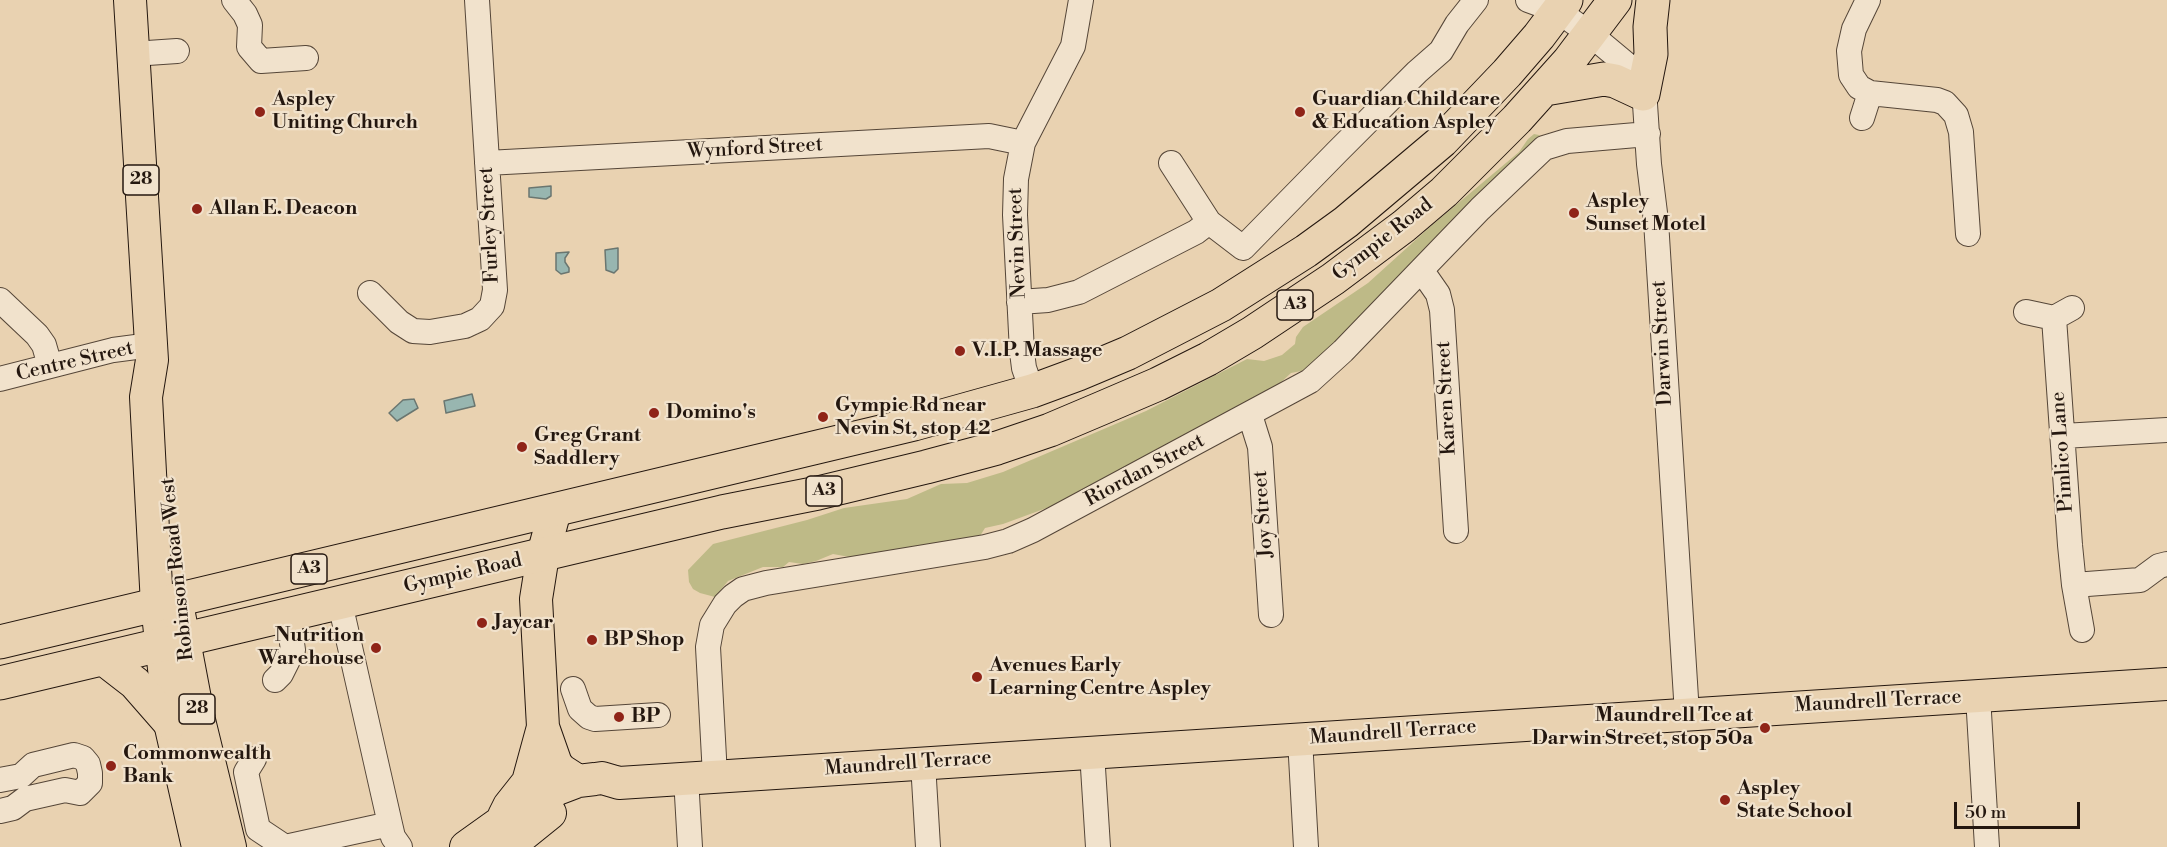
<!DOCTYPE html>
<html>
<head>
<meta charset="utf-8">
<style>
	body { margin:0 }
	#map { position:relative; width:2167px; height:847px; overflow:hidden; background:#e9d2b1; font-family:"Libre Bodoni",serif }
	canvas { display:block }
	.scale { position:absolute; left:1954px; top:802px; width:126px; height:27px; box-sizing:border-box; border:3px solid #24170f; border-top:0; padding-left:8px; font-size:18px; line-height:21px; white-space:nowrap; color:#24170f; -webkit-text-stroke:4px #f1e2cc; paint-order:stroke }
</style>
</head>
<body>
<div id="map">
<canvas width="2167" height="847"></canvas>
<div class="scale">50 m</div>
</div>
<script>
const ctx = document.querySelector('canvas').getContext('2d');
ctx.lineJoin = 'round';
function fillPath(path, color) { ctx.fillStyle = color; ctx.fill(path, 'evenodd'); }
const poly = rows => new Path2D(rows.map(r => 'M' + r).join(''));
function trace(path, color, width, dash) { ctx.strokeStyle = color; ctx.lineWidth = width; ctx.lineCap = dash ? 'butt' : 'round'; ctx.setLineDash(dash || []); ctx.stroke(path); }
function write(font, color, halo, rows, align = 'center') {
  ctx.font = font + ' "Libre Bodoni",serif'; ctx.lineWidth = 4.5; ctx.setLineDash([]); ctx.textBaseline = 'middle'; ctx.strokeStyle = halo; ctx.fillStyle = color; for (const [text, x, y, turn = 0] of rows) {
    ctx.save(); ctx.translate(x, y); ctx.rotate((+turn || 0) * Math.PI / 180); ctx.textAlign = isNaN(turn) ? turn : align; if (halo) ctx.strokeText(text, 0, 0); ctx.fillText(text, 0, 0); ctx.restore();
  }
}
const green = poly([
	[1534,134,1539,135,1542,138,1306,370,1291,373,1278,385,1063,502,1003,524,985,528,980,536,958,541,855,558,833,554,816,561,803,564,789,562,783,567,763,567,728,581,715,597,700,593,693,589,689,582,688,570,713,544,807,520,844,508,907,499,941,484,967,483,1003,472,1146,411,1247,359,1264,361,1282,355,1295,344,1296,337,1303,327,1368,283,1431,226,1519,152,1528,139]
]);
const water = poly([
	[551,186,551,196,546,199,529,197,529,188,551,186],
	[618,248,618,269,614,273,606,270,605,250,618,248],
	[569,252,565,258,565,262,569,268,569,272,561,274,556,270,556,253,569,252],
	[472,394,475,406,446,413,444,401,472,394],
	[414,399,418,408,397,421,389,413,403,400,414,399]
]);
const minor = poly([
	[234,0,245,14,250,25,249,47,261,61,306,58],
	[1528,0,1558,11],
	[1549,0,1558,11,1590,34,1626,64,1638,82,1645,104,1649,164,1656,221,1687,714],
	[133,54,177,51],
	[1870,93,1937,100,1945,103,1956,115,1961,132,1968,234],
	[1862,118,1870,93,1859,87,1851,75,1849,51,1854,29,1868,0],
	[487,163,989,136,1023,143],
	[1171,163,1209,222,1243,248,1337,152,1417,72,1441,51,1457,24,1476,0],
	[1422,271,1438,294,1442,310,1456,531],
	[370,293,399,322,413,331,430,332,465,326,480,319,492,306,495,290,477,0],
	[0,300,37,335,44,345,50,366],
	[1019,302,1048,300,1079,292,1196,232,1209,222],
	[2026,312,2054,318,2072,308],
	[2054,318,2070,545,2074,585,2082,630],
	[0,379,113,350,151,345],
	[1032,391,1024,368,1022,352,1015,215,1016,179,1023,143,1073,46,1081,0],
	[1250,415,1260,447,1271,615],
	[2063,436,2167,430],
	[2074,585,2140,580,2159,566,2167,564],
	[340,603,390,824,393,837,400,847],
	[275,680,281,674,293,650,288,615],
	[573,689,580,709,589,717,595,719,658,715],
	[1978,696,1987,847],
	[1300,739,1306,847],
	[1092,752,1098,847],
	[254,759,246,772,258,829,285,847,390,824],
	[923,763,928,847],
	[715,776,708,647,712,625,725,604,733,596,743,589,766,583,985,547,1008,541,1033,530,1310,381,1343,351,1480,209,1544,148,1567,141,1648,134],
	[686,778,690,847],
	[0,780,21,776,33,765,74,755,83,758,88,764,90,773,90,783,80,793,65,790,25,799,13,808,0,811]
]);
const major = poly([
	[130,0,152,360,146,397,157,605,170,723,198,847],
	[555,510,543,555,536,599,543,727,556,764,561,770,578,781],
	[179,614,199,720,230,847],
	[504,816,509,806,528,782,543,727],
	[466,847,501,822,517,816,557,789,578,781,595,779,602,778,619,783,2167,684],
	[508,847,550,813]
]);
const highway = poly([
	[1545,89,1604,79,1615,81,1643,94,1651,54,1650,27,1653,0],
	[0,642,914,424,1032,391,1078,374,1128,353,1221,305,1306,251,1346,222,1442,141,1507,73,1539,36,1566,0],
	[104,659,135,683,170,723],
	[0,683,722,512,818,493,926,467,997,448,1050,430,1102,408,1158,384,1208,359,1252,333,1333,279,1404,226,1444,192,1517,119,1569,61,1615,0]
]);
const markers = [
	[260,112,6,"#8f2418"],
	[1300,112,6,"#8f2418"],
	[197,209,6,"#8f2418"],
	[1574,213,6,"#8f2418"],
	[960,351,6,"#8f2418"],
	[654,413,6,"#8f2418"],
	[823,417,6,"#8f2418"],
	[522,447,6,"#8f2418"],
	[482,623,6,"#8f2418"],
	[592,640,6,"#8f2418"],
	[376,648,6,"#8f2418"],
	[977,677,6,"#8f2418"],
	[619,717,6,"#8f2418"],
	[1765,728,6,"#8f2418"],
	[111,766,6,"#8f2418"],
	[1725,800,6,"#8f2418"]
];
const shields = [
	[141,180,36],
	[1295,305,36],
	[824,491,36],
	[309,569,36],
	[197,709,36]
];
const shieldNames = [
	["28",141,180],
	["A3",1295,305],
	["A3",824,491],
	["A3",309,569],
	["28",197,709]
];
const poiNames = [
	["Aspley",272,100],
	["Uniting Church",272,123],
	["Guardian Childcare",1312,100],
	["& Education Aspley",1312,123],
	["Aspley",1586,202],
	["Sunset Motel",1586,225],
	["Allan E. Deacon",209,209],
	["V.I.P. Massage",972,351],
	["Gympie Rd near",835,406],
	["Nevin St, stop 42",835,429],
	["Domino's",666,413],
	["Greg Grant",534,436],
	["Saddlery",534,459],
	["Jaycar",494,623],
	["Nutrition",364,636,"right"],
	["Warehouse",364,659,"right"],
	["BP Shop",604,640],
	["Avenues Early",989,666],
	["Learning Centre Aspley",989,689],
	["Maundrell Tce at",1753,716,"right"],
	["Darwin Street, stop 50a",1753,739,"right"],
	["BP",631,717],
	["Commonwealth",123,754],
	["Bank",123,777],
	["Aspley",1737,789],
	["State School",1737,812]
];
const streetNames = [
	["Wynford Street",755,149,-3],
	["Furley Street",490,225,-93],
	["Gympie Road",1383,240,-38],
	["Nevin Street",1018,243,-92],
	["Darwin Street",1663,343,-93],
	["Centre Street",75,362,-13],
	["Karen Street",1447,398,-93],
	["Pimlico Lane",2063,452,-94],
	["Riordan Street",1145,471,-28],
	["Joy Street",1264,514,-94],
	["Robinson Road West",178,569,-96],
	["Gympie Road",463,574,-13],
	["Maundrell Terrace",1878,702,-3],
	["Maundrell Terrace",1393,733,-4],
	["Maundrell Terrace",908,764,-4]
];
fillPath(green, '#beba87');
fillPath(water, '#98b6b0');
trace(water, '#6a7670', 1.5);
trace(minor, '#554638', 26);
trace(major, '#24170f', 34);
trace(highway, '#24170f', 35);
trace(minor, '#f1e2cc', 24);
trace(major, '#e9d2b1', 32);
trace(highway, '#e9d2b1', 33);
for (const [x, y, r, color] of markers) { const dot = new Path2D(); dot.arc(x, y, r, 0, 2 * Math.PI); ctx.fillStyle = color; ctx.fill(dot); trace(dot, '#f1e2cc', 2); }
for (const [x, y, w] of shields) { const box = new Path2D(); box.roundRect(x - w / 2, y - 15, w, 30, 4.5); ctx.fillStyle = '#f1e2cc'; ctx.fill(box); trace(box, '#24170f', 1.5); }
write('bold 18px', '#24170f', null, shieldNames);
write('bold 20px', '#24170f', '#f1e2cc', poiNames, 'left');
write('20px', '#24170f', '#f1e2cc', streetNames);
</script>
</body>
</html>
